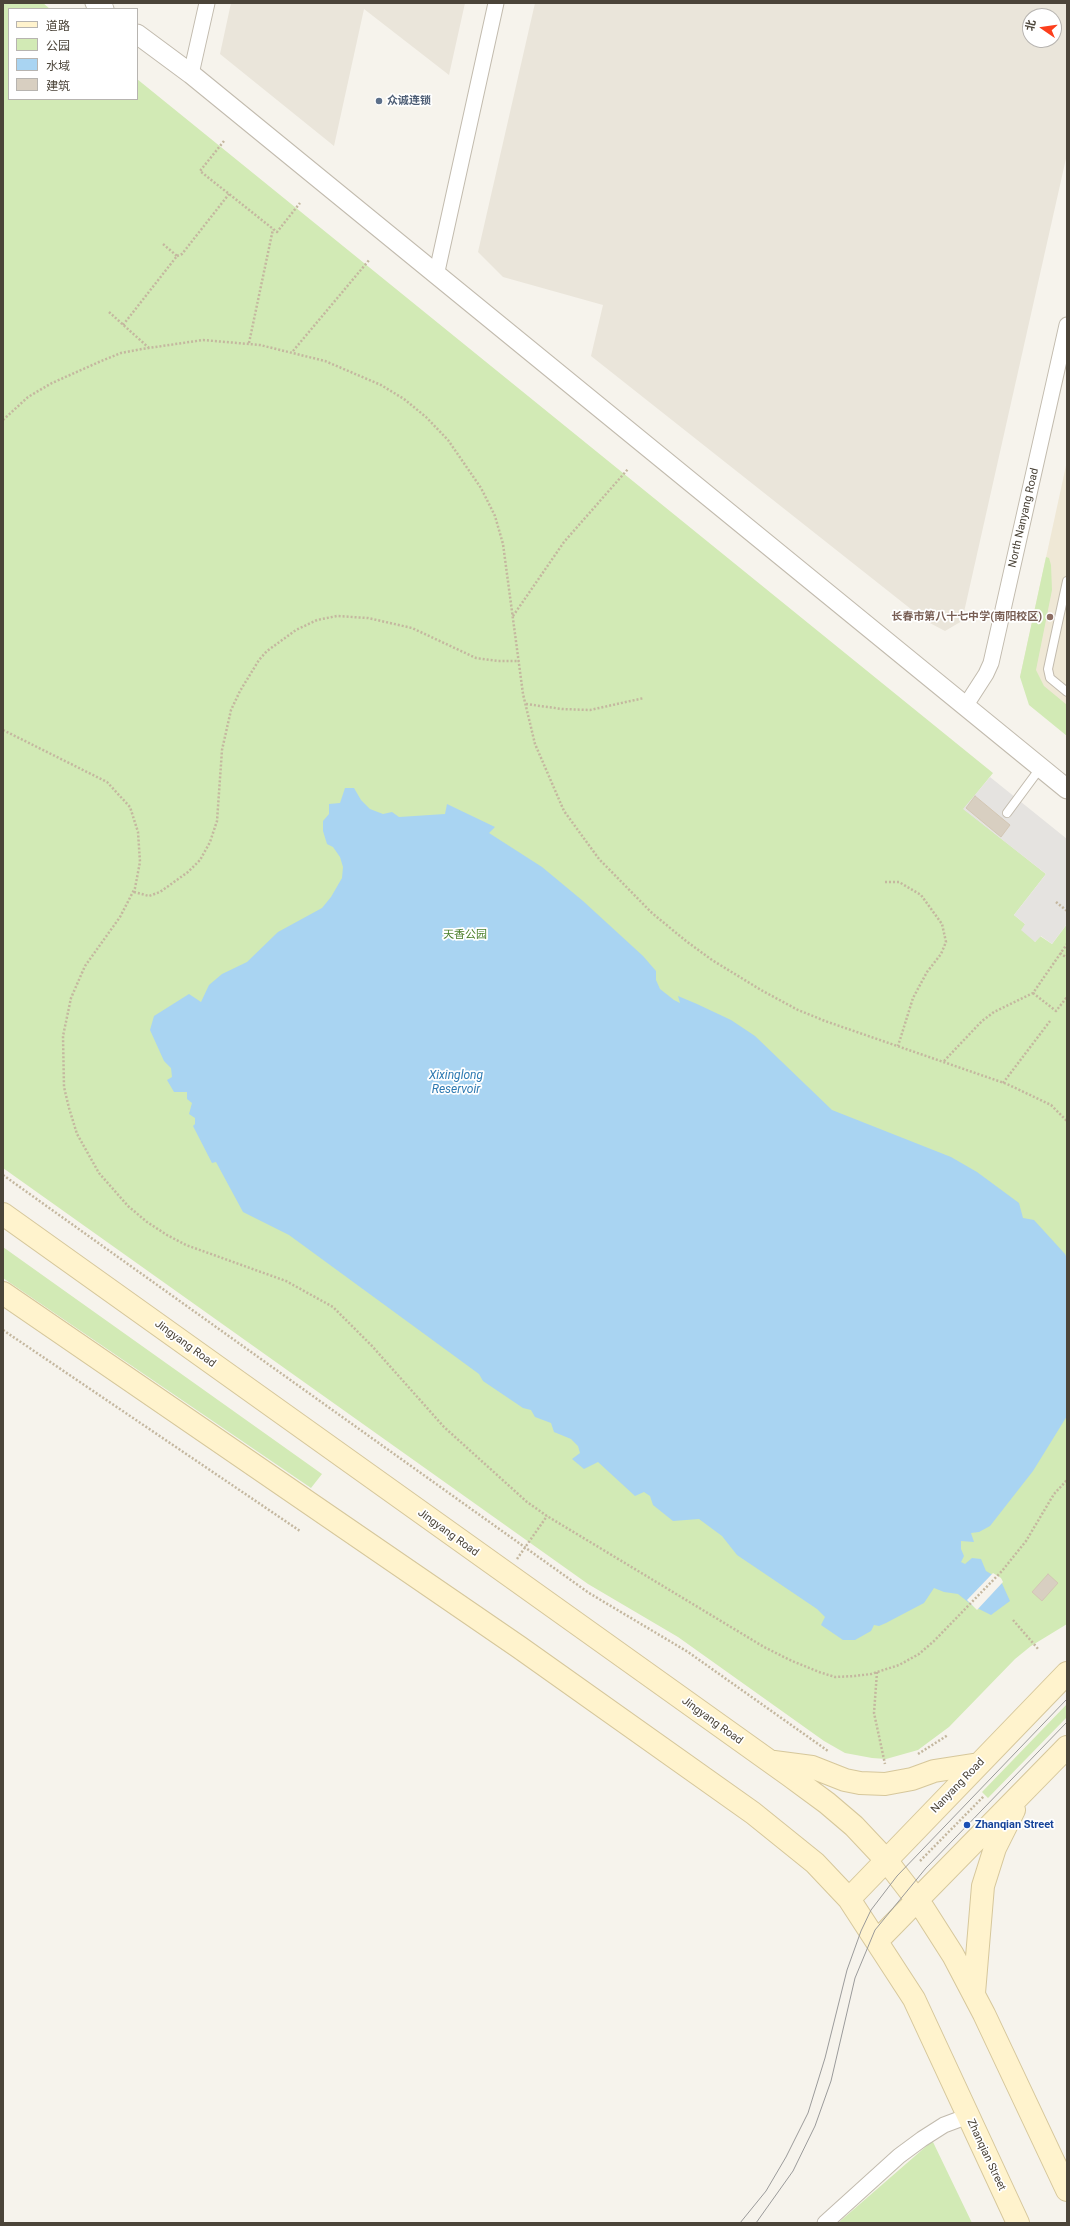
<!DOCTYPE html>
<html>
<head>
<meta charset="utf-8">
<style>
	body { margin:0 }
	#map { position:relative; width:1070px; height:2226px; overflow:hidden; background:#f6f3ec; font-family:Roboto,"Noto Sans SC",sans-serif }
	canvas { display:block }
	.frame { position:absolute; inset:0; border:4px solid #4b4439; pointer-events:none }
	.legend { position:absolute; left:8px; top:8px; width:130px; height:92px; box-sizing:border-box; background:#fff; border:1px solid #b7b4b0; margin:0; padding:5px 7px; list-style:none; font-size:12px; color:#4b4439 }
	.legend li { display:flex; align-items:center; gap:8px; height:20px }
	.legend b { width:20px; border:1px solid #b7b4b0 }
	.north { position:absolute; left:1022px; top:8px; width:40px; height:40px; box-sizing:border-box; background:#fff; border:1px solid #b7b4b0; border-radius:50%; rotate:283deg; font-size:11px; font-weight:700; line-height:16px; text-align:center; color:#4b4439 }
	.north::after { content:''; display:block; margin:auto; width:14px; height:18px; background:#fc3f1d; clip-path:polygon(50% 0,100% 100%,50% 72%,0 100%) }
</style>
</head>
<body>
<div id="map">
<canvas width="1070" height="2226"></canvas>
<div class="frame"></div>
<ul class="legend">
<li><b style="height:5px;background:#fff3cd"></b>道路</li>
<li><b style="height:11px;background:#d2eab5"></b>公园</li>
<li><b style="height:11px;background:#a9d4f2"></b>水域</li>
<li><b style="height:11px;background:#d8cfc1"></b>建筑</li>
</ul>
<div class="north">北</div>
</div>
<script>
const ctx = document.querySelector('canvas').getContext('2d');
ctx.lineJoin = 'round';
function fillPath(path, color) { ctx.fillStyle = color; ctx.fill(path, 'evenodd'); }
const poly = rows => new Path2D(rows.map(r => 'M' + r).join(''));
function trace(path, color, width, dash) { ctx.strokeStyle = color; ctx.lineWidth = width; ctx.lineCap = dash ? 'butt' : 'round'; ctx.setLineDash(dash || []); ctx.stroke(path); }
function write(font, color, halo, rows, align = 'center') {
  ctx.font = font + ' Roboto,"Noto Sans SC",sans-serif'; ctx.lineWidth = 3.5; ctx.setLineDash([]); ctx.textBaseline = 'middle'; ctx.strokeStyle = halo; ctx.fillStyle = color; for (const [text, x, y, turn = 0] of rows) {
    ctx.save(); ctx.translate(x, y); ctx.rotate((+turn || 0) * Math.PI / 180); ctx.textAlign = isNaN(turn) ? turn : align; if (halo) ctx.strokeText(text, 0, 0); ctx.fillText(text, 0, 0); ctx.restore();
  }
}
const residential = poly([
	[231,3,465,3,449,75,364,9,334,146,220,54],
	[535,3,1067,3,1067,154,962,621,945,631,926,621,591,356,603,305,503,277,478,252],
	[1030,16,1054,16,1054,40,1030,40]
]);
const education = poly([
	[1067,461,1067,736,1020,677]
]);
const green = poly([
	[3,3,43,3,50,9,9,9,9,99,137,99,137,79,993,773,964,809,1046,874,1014,915,1025,924,1035,942,1040,936,1052,944,1067,924,1067,1624,1031,1646,1015,1659,949,1727,918,1750,886,1759,872,1758,845,1753,824,1741,678,1637,588,1584,3,1168],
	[1046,557,1049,558,1051,565,1052,590,1036,670,1044,686,1067,705,1067,736,1029,705,1020,677],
	[3,1247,76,1299,322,1474,311,1488,3,1278],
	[1067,1704,1067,1717,988,1798,982,1792],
	[933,2142,972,2223,838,2223,930,2143]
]);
const parking = poly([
	[990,777,1067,839,1067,924,1052,944,1041,936,1035,942,1021,930,1025,924,1014,915,1046,874,963,809]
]);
const water = poly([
	[345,788,354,788,361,800,370,809,383,814,392,812,399,817,445,814,447,804,495,827,489,833,542,867,583,901,643,956,656,971,656,980,660,989,674,1000,680,1003,678,996,697,1004,731,1020,755,1036,832,1110,951,1157,977,1172,1019,1203,1023,1218,1034,1220,1065,1254,1067,1258,1067,1416,1033,1471,990,1526,979,1532,971,1533,974,1542,961,1541,961,1549,964,1556,961,1562,965,1564,972,1558,981,1559,986,1571,1000,1579,1010,1601,991,1615,973,1606,958,1594,944,1592,934,1588,924,1603,886,1623,879,1626,874,1625,871,1631,855,1640,843,1640,821,1625,825,1617,817,1609,737,1555,722,1536,699,1519,673,1521,653,1505,650,1496,644,1492,635,1496,598,1462,584,1469,572,1459,580,1453,578,1446,571,1439,554,1432,551,1423,535,1417,531,1410,523,1408,483,1381,479,1374,289,1235,243,1212,216,1162,212,1163,193,1126,195,1124,195,1118,189,1114,192,1103,187,1099,187,1092,174,1092,167,1080,172,1077,171,1068,164,1061,150,1030,154,1016,189,994,201,1002,209,985,222,974,247,962,278,932,322,908,331,897,342,878,343,867,340,857,333,847,327,844,323,831,323,821,329,814,329,804,340,803]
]);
const pier = poly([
	[993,1573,1001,1578,1003,1582,977,1610,967,1600]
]);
const building = poly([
	[975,796,1010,825,1001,837,966,808,975,796],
	[1048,1574,1058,1583,1042,1601,1032,1592,1048,1574]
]);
const path = poly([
	[224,141,200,171,277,232,300,203],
	[177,256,182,254,229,194],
	[109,312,149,348],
	[123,325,177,256,163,244],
	[249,343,273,229],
	[293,351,370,259],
	[3,420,28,397,52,383,99,362,121,353,142,349,203,340,260,345,325,361,381,385,404,399,426,417,448,440,481,488,495,516,503,544,523,694,535,744,564,811,599,859,652,913,686,941,712,960,761,990,798,1010,825,1021,1007,1084,1051,1105,1067,1121],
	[513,616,564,542,628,469],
	[526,704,562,709,590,710,644,698],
	[3,730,107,782,130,807,138,832,140,862,135,888,120,917,85,966,71,998,63,1036,64,1087,69,1108,77,1134,99,1173,128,1206,147,1222,167,1235,186,1245,286,1281,333,1307,372,1346,444,1427,527,1502,547,1516,764,1647,792,1661,819,1672,835,1677,855,1676,871,1674,899,1665,919,1654,934,1641,1002,1571,1026,1541,1054,1494,1067,1480],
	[885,882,899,882,921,895,942,924,946,942,941,954,927,972,913,998,898,1046],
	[134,892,149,896,160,892,188,872,200,860,210,842,217,821,222,750,231,710,240,691,259,660,267,651,296,630,317,620,337,616,368,618,412,628,476,658,498,661,519,661],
	[1056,902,1067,911],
	[1060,953,1067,958],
	[1033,993,1056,1011,1067,997],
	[944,1061,982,1021,994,1012,1033,993,1067,944],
	[1003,1083,1050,1021],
	[3,1175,589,1593,688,1652,828,1751],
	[3,1330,300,1531],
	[517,1559,547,1516],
	[1013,1620,1039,1650],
	[877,1672,874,1713,885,1764],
	[918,1754,948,1735],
	[920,1861,984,1796]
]);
const service = poly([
	[1067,581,1048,669,1050,678,1067,692],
	[1007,813,1041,767]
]);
const minor = poly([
	[191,74,207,3],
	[436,276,496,3],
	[966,705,986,674,991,663,1067,325],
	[825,2223,899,2156,922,2139,944,2125,968,2116]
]);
const tertiary = poly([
	[95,3,104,9],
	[137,34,191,74,1067,789]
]);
const secondary = poly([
	[3,1214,789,1775,827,1803,854,1826,886,1860,923,1908,953,1955,984,2014,1067,2190],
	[3,1293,519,1647,753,1813,815,1863,849,1899,914,1999,1018,2223],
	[774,1762,812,1767,845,1780,860,1783,885,1784,912,1779,934,1771,979,1764],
	[849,1899,1067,1673],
	[877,1941,1067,1747],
	[974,1993,983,1886,995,1848,1014,1810]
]);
const tram = poly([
	[740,2223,766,2191,786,2157,808,2113,825,2058,847,1970,861,1931,871,1910,897,1876,1067,1699],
	[756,2223,793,2171,815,2126,831,2081,855,1978,875,1930,926,1868,1067,1722]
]);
const markers = [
	[379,101,4,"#5c6f8a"],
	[1050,617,4,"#8d6e63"],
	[967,1825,4,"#1a4fb4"]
];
const serviceNames = [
	["众诚连锁",387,101]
];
const streetNames = [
	["North Nanyang Road",1024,518,-77],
	["Jingyang Road",185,1344,36],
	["Jingyang Road",448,1533,36],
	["Jingyang Road",712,1721,36],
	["Nanyang Road",958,1786,-46],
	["Zhanqian Street",986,2155,65]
];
const educationNames = [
	["长春市第八十七中学(南阳校区)",1042,617]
];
const parkNames = [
	["天香公园",465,935]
];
const transitNames = [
	["Zhanqian Street",975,1825]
];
const waterNames = [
	["Xixinglong",456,1076],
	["Reservoir",456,1090]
];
fillPath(residential, '#eae5da');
fillPath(education, '#efe8d6');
fillPath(green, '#d2eab5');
fillPath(parking, '#e5e3e0');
fillPath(water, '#a9d4f2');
fillPath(pier, '#f6f3ec');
fillPath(building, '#d8cfc1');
trace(building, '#d3c7b4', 1);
trace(service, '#c2bbae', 10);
trace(minor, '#c2bbae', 17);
trace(tertiary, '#c2bbae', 21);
trace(secondary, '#d6c79b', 24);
trace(path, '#c4b79f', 2.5, [2, 2]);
trace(service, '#fff', 8);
trace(minor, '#fff', 15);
trace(tertiary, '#fff', 19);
trace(secondary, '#fff3cd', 22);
trace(tram, '#9a9a9a', 1);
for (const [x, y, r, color] of markers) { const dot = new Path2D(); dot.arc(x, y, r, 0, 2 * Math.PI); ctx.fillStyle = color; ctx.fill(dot); trace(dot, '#fff', 1.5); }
write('bold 11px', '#4e5e75', '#fff', serviceNames, 'left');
write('11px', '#4b4439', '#fff', streetNames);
write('bold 11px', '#785e54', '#fff', educationNames, 'right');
write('11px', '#4a7f2a', '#fff', parkNames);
write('bold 11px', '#164399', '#fff', transitNames, 'left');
write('italic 12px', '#2e7ab2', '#fff', waterNames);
</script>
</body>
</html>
